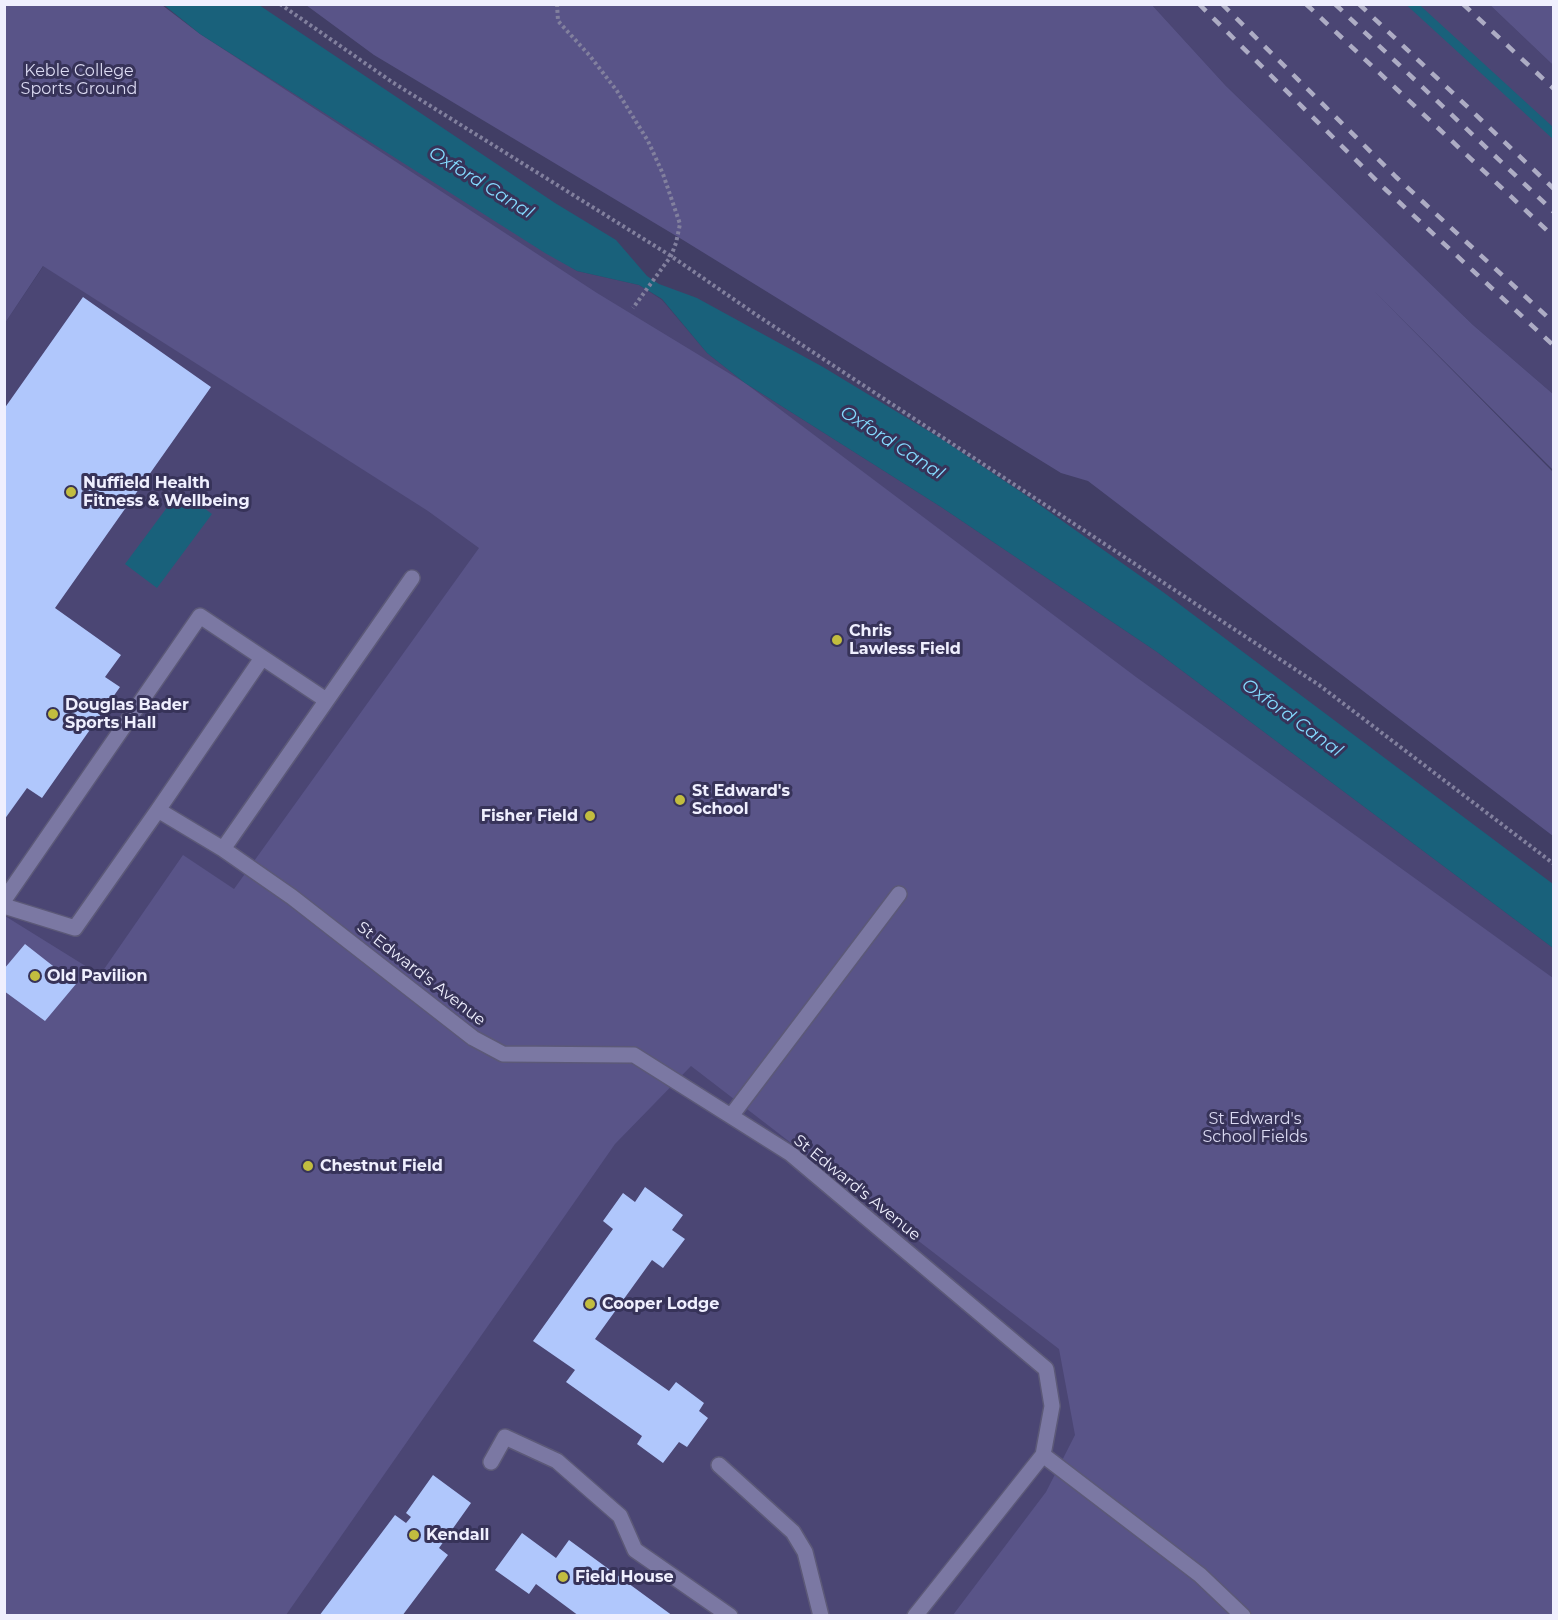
<!DOCTYPE html>
<html>
<head>
<meta charset="utf-8">
<style>
	body { margin:0 }
	#map { position:relative; width:1558px; height:1620px; overflow:hidden; background:#413e65; font-family:Montserrat,sans-serif }
	canvas { display:block }
	.frame { position:absolute; inset:0; border:6px solid #efeffe; pointer-events:none }
</style>
</head>
<body>
<div id="map">
<canvas width="1558" height="1620"></canvas>
<div class="frame"></div>
</div>
<script>
const ctx = document.querySelector('canvas').getContext('2d');
ctx.lineJoin = 'round';
function fillPath(path, color) { ctx.fillStyle = color; ctx.fill(path, 'evenodd'); }
const poly = rows => new Path2D(rows.map(r => 'M' + r).join(''));
function trace(path, color, width, dash) { ctx.strokeStyle = color; ctx.lineWidth = width; ctx.lineCap = dash ? 'butt' : 'round'; ctx.setLineDash(dash || []); ctx.stroke(path); }
function write(font, color, halo, rows, align = 'center') {
  ctx.font = font + ' Montserrat,sans-serif'; ctx.lineWidth = 6; ctx.setLineDash([]); ctx.textBaseline = 'middle'; ctx.strokeStyle = halo; ctx.fillStyle = color; for (const [text, x, y, turn = 0] of rows) {
    ctx.save(); ctx.translate(x, y); ctx.rotate((+turn || 0) * Math.PI / 180); ctx.textAlign = isNaN(turn) ? turn : align; if (halo) ctx.strokeText(text, 0, 0); ctx.fillText(text, 0, 0); ctx.restore();
  }
}
const built = poly([
	[1152,5,1490,5,1553,65,1553,394,1473,325,1226,86],
	[200,34,577,271,639,285,662,300,707,353,745,383,941,507,1157,652,1553,948,1553,1615,5,1616,5,323]
]);
const green = poly([
	[5,5,162,5,200,34,597,293,745,383,1136,677,1553,978,1553,1615,953,1615,1046,1492,1075,1435,1059,1349,691,1066,615,1144,286,1615,5,1615,5,916,100,975,183,855,234,889,479,548,428,511,43,266,5,323],
	[306,5,1152,5,1226,86,1473,325,1553,394,1553,470,1374,291,1553,472,1553,836,1088,481,1061,473,683,240,374,55],
	[1490,5,1553,5,1553,65]
]);
const water = poly([
	[164,5,259,5,555,203,616,240,647,276,659,284,697,298,823,367,940,438,1027,496,1163,592,1553,884,1553,948,1157,652,941,507,745,383,707,353,662,299,639,285,577,271,545,253,200,34],
	[180,490,212,514,157,588,125,564]
]);
const stream = poly([
	[1412,4,1554,134]
]);
const building = poly([
	[83,297,211,387,55,608,121,655,105,677,120,687,42,798,27,788,4,820,4,409],
	[25,944,76,984,45,1021,4,991,4,969],
	[645,1187,683,1215,672,1230,685,1239,663,1268,652,1260,595,1339,669,1391,676,1382,704,1403,699,1411,708,1418,687,1447,679,1442,663,1463,637,1444,642,1436,566,1382,575,1370,533,1341,613,1229,603,1221,623,1193,635,1202],
	[433,1475,471,1503,439,1548,448,1555,402,1616,319,1616,395,1515,406,1523,411,1517,406,1513],
	[522,1533,556,1558,569,1540,673,1616,579,1616,536,1584,529,1594,495,1570]
]);
const path = poly([
	[280,4,392,82,671,256,758,316,1319,685,1554,864],
	[557,4,558,21,590,56,617,91,648,141,663,174,680,224,676,243,671,256,633,308]
]);
const lane = poly([
	[158,810,262,658],
	[223,849,412,578],
	[4,900,200,616,326,700],
	[4,906,75,928,158,810,223,849,292,897,473,1038,503,1054,634,1055,791,1154,1046,1369,1052,1406,1043,1455,915,1616],
	[731,1116,899,894],
	[1043,1455,1200,1575,1243,1616],
	[491,1462,505,1437,557,1461,620,1516,635,1550,730,1616],
	[719,1465,793,1532,805,1552,821,1616]
]);
const rail = poly([
	[1199,4,1385,189,1554,346],
	[1222,4,1396,177,1554,323],
	[1306,4,1554,237],
	[1335,4,1554,212],
	[1359,4,1554,189],
	[1463,4,1554,89]
]);
const markers = [
	[71,492,6,"#c2bd3f"],
	[837,640,6,"#c2bd3f"],
	[53,714,6,"#c2bd3f"],
	[680,800,6,"#c2bd3f"],
	[590,816,6,"#c2bd3f"],
	[35,976,6,"#c2bd3f"],
	[308,1166,6,"#c2bd3f"],
	[590,1304,6,"#c2bd3f"],
	[414,1535,6,"#c2bd3f"],
	[563,1577,6,"#c2bd3f"]
];
const parkNames = [
	["Keble College",79,71],
	["Sports Ground",79,89],
	["St Edward's",1255,1119],
	["School Fields",1255,1137]
];
const poiNames = [
	["Nuffield Health",83,483],
	["Fitness & Wellbeing",83,501],
	["Chris",849,631],
	["Lawless Field",849,649],
	["Douglas Bader",65,705],
	["Sports Hall",65,723],
	["St Edward's",692,791],
	["School",692,809],
	["Fisher Field",578,816,"right"],
	["Old Pavilion",47,976],
	["Chestnut Field",320,1166],
	["Cooper Lodge",602,1304],
	["Kendall",426,1535],
	["Field House",575,1577]
];
const streetNames = [
	["St Edward's Avenue",421,974,38],
	["St Edward's Avenue",857,1188,39]
];
const waterNames = [
	["Oxford Canal",481,183,32],
	["Oxford Canal",892,443,33],
	["Oxford Canal",1292,718,36]
];
fillPath(built, '#4b4674');
fillPath(green, '#595488');
fillPath(water, '#19617b');
trace(stream, '#19617b', 9);
fillPath(building, '#b0c7fc');
trace(lane, '#5c5978', 18);
trace(path, '#82809e', 4, [3, 3]);
trace(lane, '#7b78a3', 15);
trace(rail, '#adacc4', 4.5, [10, 10]);
for (const [x, y, r, color] of markers) { const dot = new Path2D(); dot.arc(x, y, r, 0, 2 * Math.PI); ctx.fillStyle = color; ctx.fill(dot); trace(dot, '#373359', 2); }
write('16px', '#dbdaf2', '#373359', parkNames);
write('bold 16px', '#efeffe', '#373359', poiNames, 'left');
write('16px', '#efeffe', '#373359', streetNames);
write('italic 18px', '#84dafe', '#373359', waterNames);
</script>
</body>
</html>
